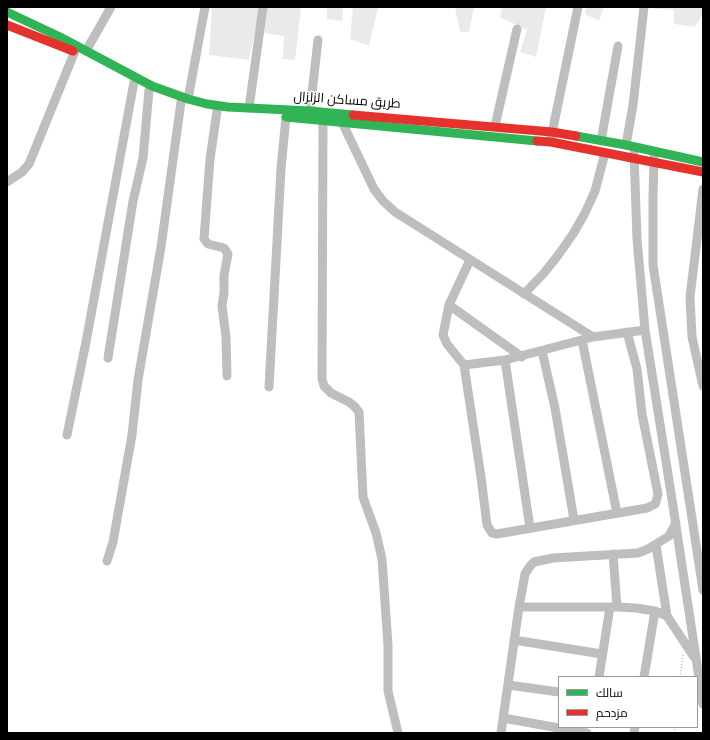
<!DOCTYPE html>
<html>
<head>
<meta charset="utf-8">
<style>
	body { margin:0 }
	#map { position:relative; width:710px; height:740px; overflow:hidden; background:#fff; font-family:"Nunito Sans",Cairo,sans-serif }
	canvas { display:block }
	.frame { position:absolute; inset:0; border:8px solid #000; pointer-events:none }
	.legend { position:absolute; left:558px; top:676px; width:140px; height:52px; box-sizing:border-box; background:#fff; border:1px solid #999; margin:0; padding:5px 7px; list-style:none; font-size:12px; color:#000 }
	.legend li { display:flex; align-items:center; gap:8px; height:20px }
	.legend b { width:20px; border:1px solid #999 }
</style>
</head>
<body>
<div id="map">
<canvas width="710" height="740"></canvas>
<div class="frame"></div>
<ul class="legend">
<li><b style="height:5px;background:#30b455"></b>سالك</li>
<li><b style="height:5px;background:#e5322d"></b>مزدحم</li>
</ul>
</div>
<script>
const ctx = document.querySelector('canvas').getContext('2d');
ctx.lineJoin = 'round';
function fillPath(path, color) { ctx.fillStyle = color; ctx.fill(path, 'evenodd'); }
const poly = rows => new Path2D(rows.map(r => 'M' + r).join(''));
function trace(path, color, width, dash) { ctx.strokeStyle = color; ctx.lineWidth = width; ctx.lineCap = dash ? 'butt' : 'round'; ctx.setLineDash(dash || []); ctx.stroke(path); }
function write(font, color, halo, rows, align = 'center') {
  ctx.font = font + ' "Nunito Sans",Cairo,sans-serif'; ctx.lineWidth = 3; ctx.setLineDash([]); ctx.textBaseline = 'middle'; ctx.strokeStyle = halo; ctx.fillStyle = color; for (const [text, x, y, turn = 0] of rows) {
    ctx.save(); ctx.translate(x, y); ctx.rotate((+turn || 0) * Math.PI / 180); ctx.textAlign = isNaN(turn) ? turn : align; if (halo) ctx.strokeText(text, 0, 0); ctx.fillText(text, 0, 0); ctx.restore();
  }
}
const green = poly([
	[212,7,260,7,249,60,209,55],
	[267,7,301,7,295,60,283,59,284,36,264,33],
	[327,7,343,7,342,21,327,19],
	[353,7,378,7,369,46,350,39],
	[455,7,474,7,469,32,460,32],
	[502,7,546,7,536,57,520,52,527,30,500,17],
	[586,7,604,7,599,21,585,14],
	[634,7,703,7,703,14,695,27,674,24,674,10]
]);
const path = poly([
	[680,677,683,655],
	[674,733,675,727]
]);
const street = poly([
	[86,51,111,7],
	[188,99,205,7],
	[249,108,263,7],
	[217,111,210,159,204,239,208,244,224,248,228,254,224,275,224,293,222,306,226,337,227,376],
	[310,111,318,40],
	[340,118,374,189,383,201,395,212,593,337],
	[323,120,322,379,324,386,331,393,349,402,355,407,359,412,363,497,376,533,382,559,388,645,388,691,398,733],
	[495,126,517,29],
	[551,138,578,7],
	[601,141,618,46],
	[626,145,633,105,644,7],
	[634,153,637,239,645,330,671,493,703,704],
	[654,157,653,199,653,265,703,590],
	[7,182,22,172,29,164,77,46],
	[703,189,690,297,692,337,703,386],
	[470,260,449,305,443,335,447,344,464,365,481,477,487,525,492,533,497,534,647,508,655,504,656,502,658,494,642,414,637,369,627,332],
	[524,294,544,273,559,254,573,234,585,213,595,191,605,153],
	[449,305,522,357],
	[582,340,617,513],
	[542,351,555,408,574,520],
	[108,358,133,201,143,158,149,90],
	[505,360,530,528],
	[464,365,505,360,593,337,645,330],
	[269,387,281,169,286,117],
	[67,435,86,342,134,82],
	[656,545,667,616],
	[613,554,617,607],
	[107,561,113,542,132,435,138,380,161,247,181,102],
	[519,607,617,607,636,608,655,611,667,616,694,657],
	[514,640,602,654],
	[599,677,610,607],
	[644,677,655,611],
	[508,685,559,692],
	[503,718,587,733],
	[501,733,519,607,525,574,530,566,534,562,553,558,638,553,648,549,669,536,676,523],
	[634,733,635,727]
]);
const fast = poly([
	[7,12,60,37,152,86,188,99,207,104,228,107,310,111,353,115],
	[286,117,537,141],
	[576,136,626,145,703,162]
]);
const jam = poly([
	[7,25,73,51],
	[353,115,552,132,576,136],
	[537,141,551,142,703,172]
]);
const streetNames = [
	["طريق مساكن الزلزال",347,101,4]
];
fillPath(green, '#eaeaea');
trace(path, '#b8b8b8', 1.5, [1, 2]);
trace(street, '#bebebe', 9);
trace(fast, '#30b455', 9);
trace(jam, '#e5322d', 9);
write('13px', '#000', '#fff', streetNames);
</script>
</body>
</html>
